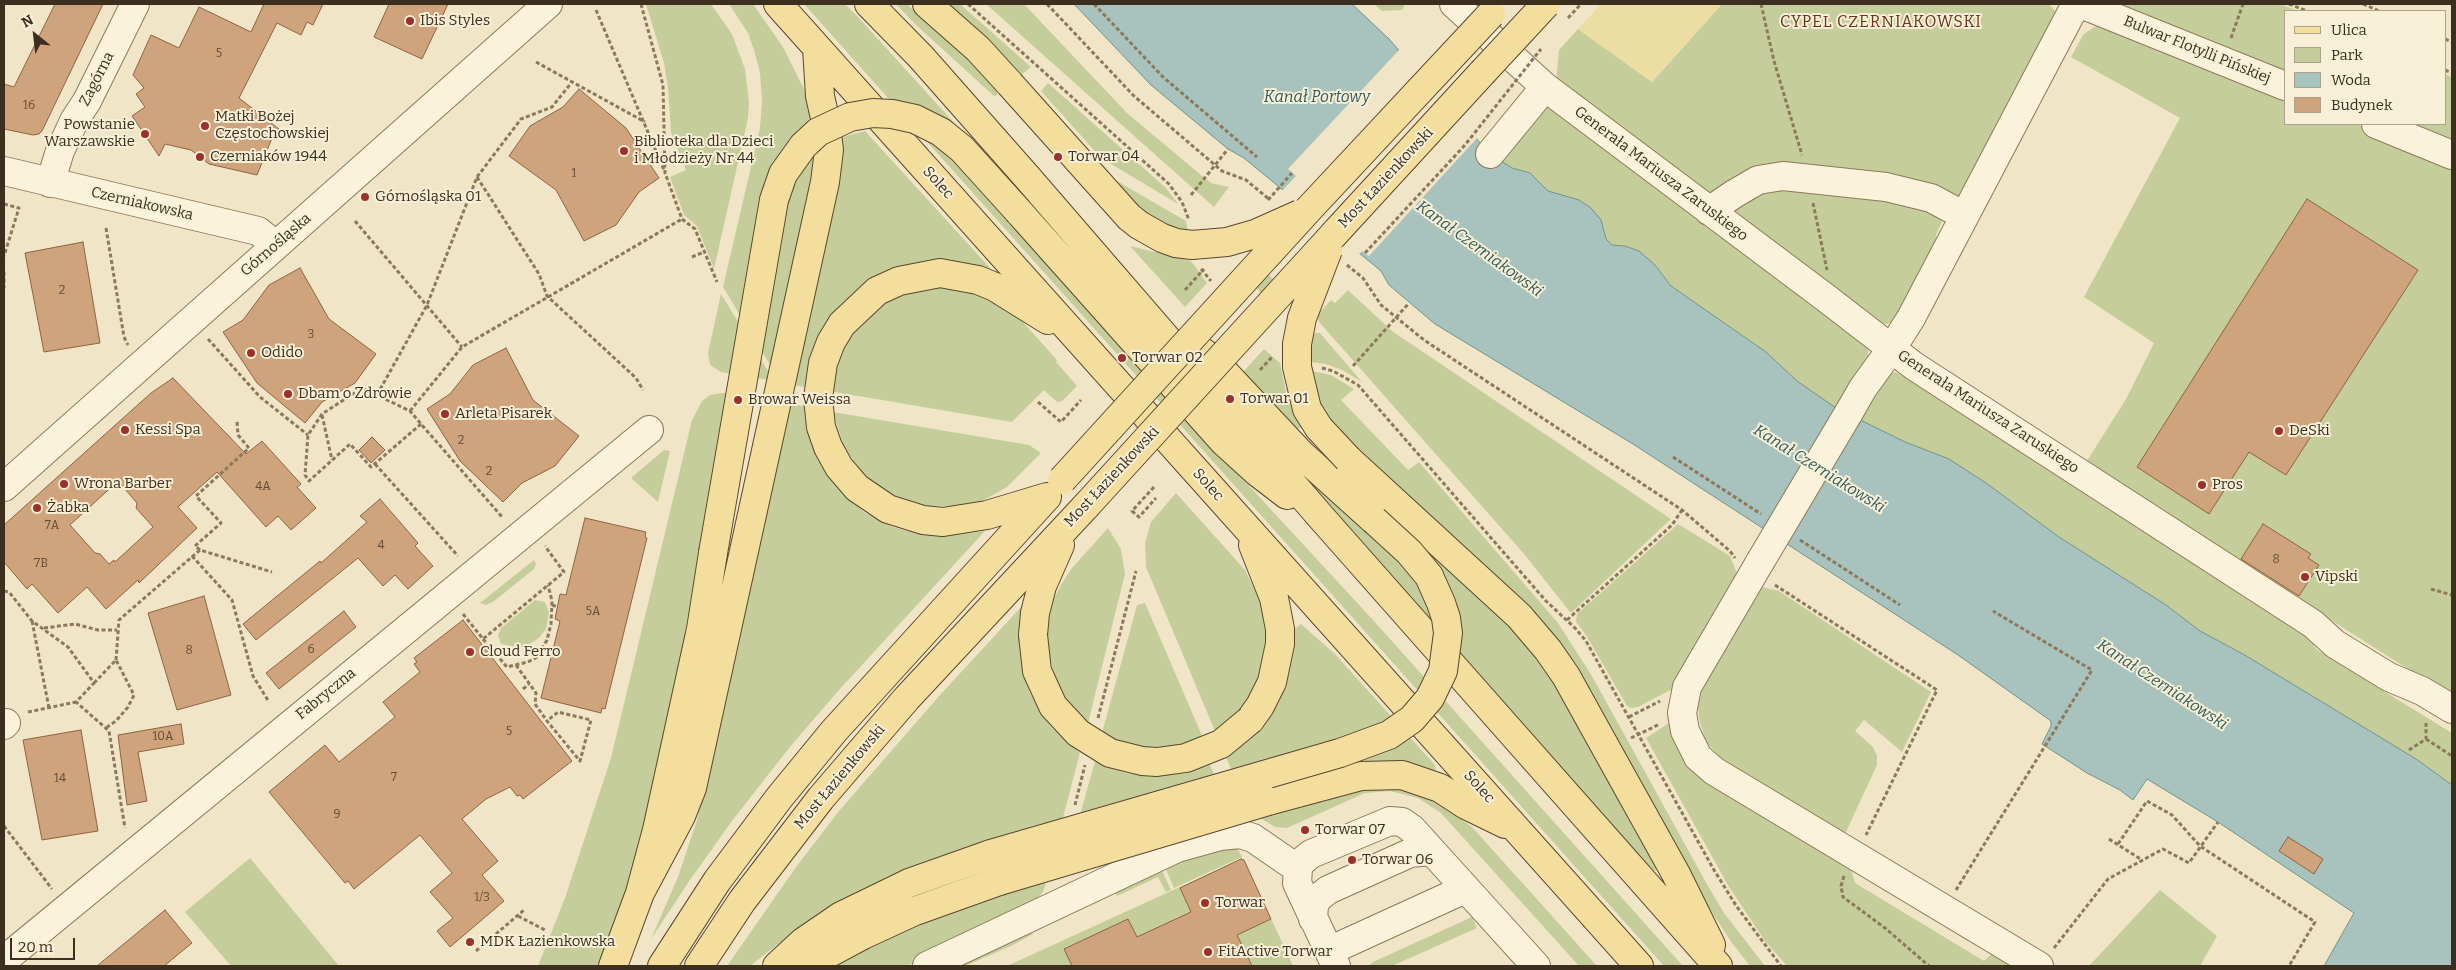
<!DOCTYPE html>
<html>
<head>
<meta charset="utf-8">
<style>
	body { margin:0 }
	#map { position:relative; width:2456px; height:970px; overflow:hidden; background:#f0e6c7; font-family:Bitter,serif }
	canvas { display:block }
	.frame { position:absolute; inset:0; border:5px solid #3c2f1f; pointer-events:none }
	.legend { position:absolute; left:2284px; top:10px; width:162px; height:115px; box-sizing:border-box; background:#f7efd6; border:1px solid #aca28d; margin:0; padding:6px 9px; list-style:none; font-size:15px; color:#3c2f1f }
	.legend li { display:flex; align-items:center; gap:10px; height:25px }
	.legend b { width:25px; border:1px solid #aca28d }
	.north { position:absolute; left:10px; top:10px; width:50px; height:50px; -webkit-text-stroke:4px #f7efd6; paint-order:stroke; rotate:331deg; font-size:14px; font-weight:700; line-height:20px; text-align:center; color:#3c2f1f }
	.north::after { content:''; display:block; margin:auto; width:18px; height:22px; background:#3c2f1f; clip-path:polygon(50% 0,100% 100%,50% 72%,0 100%) }
	.scale { position:absolute; left:10px; top:938px; width:65px; height:22px; box-sizing:border-box; border:2px solid #3c2f1f; border-top:0; padding-left:6px; font-size:15px; line-height:18px; white-space:nowrap; color:#3c2f1f; -webkit-text-stroke:4px #f7efd6; paint-order:stroke }
</style>
</head>
<body>
<div id="map">
<canvas width="2456" height="970"></canvas>
<div class="frame"></div>
<ul class="legend">
<li><b style="height:6px;background:#f3de9e"></b>Ulica</li>
<li><b style="height:14px;background:#c5ce9a"></b>Park</li>
<li><b style="height:14px;background:#a8c3bd"></b>Woda</li>
<li><b style="height:14px;background:#cfa37c"></b>Budynek</li>
</ul>
<div class="north">N</div>
<div class="scale">20 m</div>
</div>
<script>
const ctx = document.querySelector('canvas').getContext('2d');
ctx.lineJoin = 'round';
function fillPath(path, color) { ctx.fillStyle = color; ctx.fill(path, 'evenodd'); }
const poly = rows => new Path2D(rows.map(r => 'M' + r).join(''));
function trace(path, color, width, dash) { ctx.strokeStyle = color; ctx.lineWidth = width; ctx.lineCap = dash ? 'butt' : 'round'; ctx.setLineDash(dash || []); ctx.stroke(path); }
function write(font, color, halo, rows, align = 'center') {
  ctx.font = font + ' Bitter,serif'; ctx.lineWidth = 4; ctx.setLineDash([]); ctx.textBaseline = 'middle'; ctx.strokeStyle = halo; ctx.fillStyle = color; for (const [text, x, y, turn = 0] of rows) {
    ctx.save(); ctx.translate(x, y); ctx.rotate((+turn || 0) * Math.PI / 180); ctx.textAlign = isNaN(turn) ? turn : align; if (halo) ctx.strokeText(text, 0, 0); ctx.fillText(text, 0, 0); ctx.restore();
  }
}
const green = poly([
	[646,4,711,4,732,34,745,69,749,102,748,118,714,269,697,226,684,215,670,177,686,170,671,132,668,88,664,63],
	[729,4,753,4,783,47,808,97,839,138,865,131,991,269,954,262,861,288,840,305,861,323,884,301,906,291,931,287,954,287,984,297,1022,321,1057,360,1056,362,1077,386,1062,401,1057,402,1044,390,1012,422,781,383,723,287,760,128,762,102,760,73,754,50,748,33],
	[804,4,845,4,858,17,1026,202,1204,437,1373,620,1683,966,1664,966],
	[896,4,907,4,967,58,999,92,995,97,916,25],
	[944,4,960,4,1031,67,1021,75],
	[986,4,1024,4,1127,113,1202,176,1211,183,1229,187,1214,207],
	[1374,4,1405,4,1402,10,1382,11],
	[1722,4,2049,4,2057,13,1969,193,1951,201,1936,235,1937,252,1894,323,1884,324,1875,318,1556,83,1559,50,1578,29,1652,82],
	[2107,4,2280,4,2298,11,2285,11,2285,78],
	[2108,25,2285,94,2285,124,2357,124,2445,160,2452,165,2452,697,2085,464,2126,399,2154,343,2084,297,2180,118,2071,57,2083,35,2094,27],
	[2445,74,2452,77,2452,147,2395,124,2445,124],
	[1048,83,1166,188,1178,204,1101,158,1041,91],
	[1544,98,1859,331,1868,348,1868,362,1836,408,1797,381,1766,352,1671,286,1655,265,1625,246,1612,245,1606,239,1601,220,1548,191,1530,173,1512,168,1497,159],
	[1117,181,1186,221,1188,232,1170,227,1152,218,1138,207],
	[1130,246,1191,261,1207,283,1185,307],
	[1256,260,1279,286,1267,300,1244,273],
	[1348,290,1392,331,1671,519,1572,612,1570,612,1525,555,1319,322,1317,315,1331,300,1335,303],
	[721,294,774,381,721,372,710,365,708,353],
	[1312,333,1320,333,1362,382,1342,370,1326,364,1310,362],
	[1264,349,1280,363,1287,397,1301,427,1296,431,1243,372],
	[1312,371,1331,375,1354,389,1341,400,1408,470,1419,462,1558,623,1592,676,1708,886,1724,913,1765,966,1750,966,1732,943,1487,570,1331,422,1320,405,1310,378],
	[1896,372,1941,398,2300,628,2317,650,2452,733,2452,785,2416,759,2243,654,2200,631,2166,605,2059,537,1986,483,1949,460,1905,442,1857,419,1884,374],
	[722,393,726,393,671,714,647,825,613,934,601,966,538,966,565,898,611,758,692,420,702,401,710,395],
	[790,404,804,406,811,441,821,465,842,493,864,512,893,527,922,535,951,535,985,531,839,690,789,748,732,821,690,880,651,939,678,877,697,820],
	[833,412,1029,445,1041,453,1007,487,984,500,957,506,923,506,893,496,865,476,844,447],
	[664,450,670,451,658,502,631,478],
	[1292,464,1404,567,1425,595,1435,630],
	[1176,493,1245,570,1263,607,1267,628,1266,659,1254,690,1240,713,1261,729,1268,719,1286,683,1292,658,1294,629,1301,624,1335,654,1435,765,1436,771,1402,762,1369,762,1241,793,1146,567,1145,543,1151,522],
	[1388,514,1511,626,1537,657,1554,681,1658,867,1655,871,1623,841,1458,659,1462,636,1458,614,1450,588,1438,568],
	[1678,524,1730,556,1738,576,1679,673,1676,687,1638,707,1631,708,1627,706,1586,635,1576,622,1577,614],
	[1108,528,1121,549,1125,574,1088,723,1069,704,1054,677,1047,640,1048,623,1054,599,1062,583,1072,568],
	[534,560,536,564,534,569,493,602,486,605,480,603],
	[1758,586,1779,591,1931,692,1902,752,1864,720,1855,731,1873,747,1877,756,1877,765,1845,834,1723,759,1707,743,1700,723,1697,702,1704,677],
	[535,600,545,602,549,612,546,629,539,638,525,647,516,647,501,644,498,635,501,628],
	[1145,603,1203,738,1187,744,1146,748,1117,741,1102,733,1137,605],
	[1023,605,1019,644,1023,670,1030,693,1052,728,1080,753,1062,821,843,901,805,923,750,966,727,966,796,867,839,811,940,695],
	[1669,723,1673,723,1848,858,1855,883,1984,961,1997,949,2011,966,1787,966,1765,941,1729,887,1646,738],
	[1095,761,1126,773,1153,776,1186,773,1210,765,1215,776,1080,815],
	[1394,787,1427,795,1472,827,1597,966,1579,966,1441,813,1418,798,1390,791,1365,793,1287,828,1275,827,1257,816,1362,789],
	[1233,840,1242,857,1174,888,1163,863],
	[250,858,339,966,231,966,185,912],
	[1241,859,1244,860,1293,966,1007,966],
	[1159,864,1171,890,1166,892,1158,877,1117,896,1113,886],
	[1047,879,1043,892,1033,903,908,966,830,966,906,926],
	[2160,890,2217,936,2200,966,2089,966],
	[1472,917,1477,928,1392,966,1368,966,1373,962],
	[1029,925,1033,934,1013,945,965,966,942,966]
]);
const sand = poly([
	[1601,4,1722,4,1652,82,1578,29]
]);
const water = poly([
	[1074,4,1352,4,1389,39,1490,154,1512,168,1530,173,1548,191,1579,200,1591,208,1601,220,1606,239,1612,245,1625,246,1639,251,1655,265,1671,286,1766,352,1797,381,1836,408,1905,442,1949,459,1986,483,2059,537,2166,605,2200,631,2243,654,2416,759,2452,785,2452,966,2324,966,2354,913,2218,822,2147,779,2133,800,2120,790,2087,773,2042,744,2051,726,2051,721,1958,655,1633,444,1435,324,1389,285,1381,271,1244,158,1228,149,1151,85,1074,4]
]);
const pier = poly([
	[1400,49,1478,137,1369,256,1362,251,1358,255,1281,192,1296,176,1288,169]
]);
const building = poly([
	[55,4,103,4,42,131,39,134,33,135,4,129,4,84,14,87,55,4],
	[264,4,323,4,313,25,307,22,301,35,277,23,239,98,279,129,272,138,257,175,209,164,191,150,165,144,159,156,132,116,145,107,136,94,144,88,133,75,151,35,179,48,199,7,251,32,264,4],
	[389,4,448,4,422,59,374,37,389,4],
	[579,89,626,128,659,178,639,192,616,225,584,241,556,190,509,156,530,126,563,107,579,89],
	[2307,199,2418,270,2286,475,2249,452,2209,514,2137,467,2307,199],
	[83,242,100,343,44,352,25,253,83,242],
	[300,268,329,319,376,354,355,383,322,402,305,423,257,383,223,332,243,320,269,285,300,268],
	[506,348,533,400,579,436,555,466,522,483,503,502,460,461,427,409,450,394,473,365,506,348],
	[173,378,246,454,262,441,301,484,297,487,316,508,291,530,278,516,266,527,217,472,178,507,197,528,139,583,138,580,106,609,87,587,58,613,32,584,27,589,4,562,4,525,151,393,173,378],
	[118,481,137,503,136,508,153,527,115,562,114,560,109,564,100,554,95,553,70,525,118,481],
	[372,437,385,450,371,463,359,450,372,437],
	[380,499,418,543,415,546,433,566,408,589,395,575,383,586,358,558,256,640,243,624,320,561,321,563,367,522,360,516,380,499],
	[585,518,646,532,645,537,647,538,605,709,602,708,601,713,541,698,560,621,555,619,560,594,566,595,585,518],
	[2263,524,2311,554,2308,558,2319,565,2299,596,2241,559,2263,524],
	[204,596,231,695,177,710,148,613,204,596],
	[344,611,356,627,279,689,266,673,344,611],
	[463,620,572,761,523,799,520,795,517,796,510,787,486,799,462,819,498,861,482,875,504,901,450,947,437,931,453,918,430,892,452,873,420,835,354,889,348,881,345,883,269,792,325,745,339,762,395,717,383,702,420,672,414,664,417,662,414,658,463,620],
	[181,724,184,744,138,752,147,801,127,805,118,735,181,724],
	[81,730,98,831,42,840,23,740,81,730],
	[2288,837,2323,859,2314,874,2279,851,2288,837],
	[1241,859,1244,860,1271,919,1237,935,1252,966,1072,966,1064,949,1128,919,1137,937,1191,912,1180,888,1241,859],
	[165,910,192,943,164,966,97,966,165,910]
]);
const path = poly([
	[641,4,663,85,665,173,682,219,695,229,717,282],
	[968,4,1169,184,1182,202,1189,220],
	[1047,4,1134,96,1222,171,1246,180,1270,200],
	[1094,4,1163,77,1257,157],
	[1761,4,1774,61,1802,155],
	[2289,4,2307,11],
	[2363,4,2379,11],
	[596,10,664,170],
	[2231,38,2243,4],
	[2445,39,2452,42],
	[536,62,645,122],
	[2445,70,2452,73],
	[477,177,539,274,547,296,636,378,643,390],
	[1191,195,1228,149],
	[1813,203,1827,270],
	[4,204,19,208,4,256],
	[355,221,462,347],
	[106,228,124,337,128,345],
	[692,257,704,252],
	[1347,265,1363,278,1381,305,1424,340,1682,510,1730,551,1735,558],
	[1201,269,1211,281],
	[4,272,4,288],
	[208,339,260,397,308,435],
	[1353,366,1409,303],
	[1322,368,1333,371,1358,385,1546,601,1576,629,1586,641,1714,870,1737,907,1781,966],
	[377,395,427,305,477,177,521,119,552,107,572,82],
	[1038,402,1061,422,1081,400],
	[410,411,462,347,682,219],
	[322,415,332,460],
	[421,424,371,467,350,444,309,481,305,475,308,435,322,414,362,388,410,411,421,424,503,518],
	[1673,457,1761,514],
	[375,464,458,556],
	[1154,487,1132,511,1139,517,1156,498],
	[1800,540,1900,605],
	[200,550,195,546,221,523,196,496,249,448,238,435,237,421],
	[192,556,232,600,253,676,269,702],
	[1775,585,1937,690,1866,835],
	[2431,589,2452,595],
	[4,591,9,592,32,621,68,647,94,683,76,702,109,731,125,828],
	[552,605,558,607],
	[463,614,483,639,564,572,545,546],
	[1567,620,1672,525,1682,510],
	[32,621,49,708],
	[44,628,75,624,98,630,117,630],
	[483,639,507,667,528,662,537,657,547,640,551,624,552,601,548,585],
	[116,660,119,620,200,550,272,572],
	[516,665,536,693,535,704,547,721,580,761,591,720,558,712,547,721],
	[94,683,116,660,134,695,128,707,116,721,107,727],
	[523,689,529,684],
	[28,712,76,702],
	[1629,717,1660,701],
	[1098,718,1136,571],
	[1631,738,1660,724],
	[2426,739,2452,756],
	[2409,750,2426,739,2426,723],
	[1075,805,1085,765],
	[4,826,52,889],
	[2109,839,2142,860],
	[2118,844,2147,801,2172,815,2200,846,2315,922,2289,966],
	[1844,876,1841,886,1843,897,1885,928,1929,966],
	[1956,890,2092,670,1993,611],
	[518,916,545,930],
	[2054,948,2108,879,2163,849,2189,863,2218,822],
	[476,951,524,910]
]);
const minor = poly([
	[1454,4,1545,87,1826,298,1914,366,2313,624,2335,644,2389,677,2422,691,2452,709],
	[2081,4,2285,86],
	[2376,124,2452,155],
	[1490,154,1545,87],
	[4,171,258,231,276,245],
	[50,183,60,151,74,121,87,101,135,4],
	[1709,211,1734,194,1758,180,1783,176,1886,187,1931,198,1963,215],
	[1848,414,1863,388,1892,348,1911,318,2076,4],
	[4,487,548,4],
	[1760,562,1687,687,1682,713,1685,731,1698,757,1714,771,2039,966],
	[4,725,6,723],
	[1313,919,1314,905,1318,898,1328,890,1410,853,1431,851],
	[1329,951,1465,889],
	[4,960,649,430],
	[927,966,1177,848,1220,836,1240,834,1253,838,1298,869],
	[1336,966,1297,883,1298,869,1301,862,1311,854,1390,821,1402,822,1412,829,1536,966]
]);
const major = poly([
	[778,4,1639,966],
	[869,4,921,57,1027,177,1320,516,1718,966],
	[927,4,978,49,1010,84],
	[1019,212,1224,442,1257,472,1287,495],
	[1335,233,1482,73],
	[1197,348,1210,357,1302,455,1374,520],
	[1348,459,1519,616,1548,650,1566,676,1607,750,1676,874,1711,945],
	[1047,497,987,515,943,522,923,520,888,509,857,488,839,467,828,447,821,427,818,398,823,363,831,342,842,324,877,291,899,281,940,273,978,280,995,287,1048,320],
	[1033,635,1035,613,1042,586,1060,545],
	[1250,720,1260,706,1272,682,1280,644,1280,629,1274,598,1253,545],
	[1268,801,1361,776,1402,775,1440,788,1466,805,1505,824],
	[640,893,681,816,692,788,825,182,829,150,825,118,820,96,817,48],
	[613,966,640,893,657,830,701,629,713,553],
	[662,966,717,881,779,798,834,731,1045,499],
	[699,966,742,901,821,798,907,698,1086,506],
	[777,966,803,942,841,916,909,883,991,854],
	[805,966,863,935,915,911,999,881]
]);
const pathBridge = poly([
	[1568,18,1581,4],
	[1268,200,1292,173],
	[1365,253,1465,145,1541,49],
	[1185,290,1204,269],
	[1260,370,1273,356]
]);
const minorBridge = poly([
	[1760,562,1848,414]
]);
const majorBridge = poly([
	[1482,73,1546,4],
	[1010,84,1129,217,1139,225,1162,238,1176,243,1192,245,1227,242,1255,234,1300,214],
	[1328,250,1302,318,1297,344,1297,367,1307,409,1319,428,1348,459],
	[1062,480,1308,210,1491,14],
	[1086,506,1335,233],
	[713,553,774,200,783,174,803,146,818,132,850,117,873,113,892,114,915,119,941,132,962,149,1019,212],
	[1033,635,1037,671,1053,706,1078,733,1110,753,1142,761,1157,762,1186,758,1221,744,1250,720],
	[991,854,1340,753,1389,735,1412,719,1430,698,1443,671,1448,633,1446,618,1441,603,1429,576,1409,552,1374,520],
	[999,881,1268,801]
]);
const markers = [
	[410,21,5,"#9d3029"],
	[205,126,5,"#9d3029"],
	[145,134,5,"#9d3029"],
	[624,151,5,"#9d3029"],
	[200,157,5,"#9d3029"],
	[1058,157,5,"#9d3029"],
	[365,197,5,"#9d3029"],
	[251,353,5,"#9d3029"],
	[1122,358,5,"#9d3029"],
	[288,394,5,"#9d3029"],
	[1230,399,5,"#9d3029"],
	[738,400,5,"#9d3029"],
	[445,414,5,"#9d3029"],
	[125,430,5,"#9d3029"],
	[2279,431,5,"#9d3029"],
	[64,484,5,"#9d3029"],
	[2202,485,5,"#9d3029"],
	[37,508,5,"#9d3029"],
	[2305,577,5,"#9d3029"],
	[470,652,5,"#9d3029"],
	[1305,830,5,"#9d3029"],
	[1352,860,5,"#9d3029"],
	[1205,903,5,"#9d3029"],
	[470,942,5,"#9d3029"],
	[1208,952,5,"#9d3029"]
];
const numberNames = [
	["5",219,54],
	["16",29,106],
	["1",574,174],
	["2",62,291],
	["3",311,335],
	["2",461,441],
	["2",489,472],
	["4A",263,487],
	["7A",52,526],
	["4",381,546],
	["8",2276,560],
	["7B",41,564],
	["5A",593,612],
	["6",311,650],
	["8",189,651],
	["5",509,732],
	["10A",163,737],
	["7",394,778],
	["14",60,779],
	["9",337,815],
	["1/3",482,898]
];
const poiNames = [
	["Ibis Styles",420,21],
	["Matki Bożej",215,117],
	["Częstochowskiej",215,134],
	["Powstanie",135,125,"right"],
	["Warszawskie",135,142,"right"],
	["Biblioteka dla Dzieci",634,142],
	["i Młodzieży Nr 44",634,159],
	["Czerniaków 1944",210,157],
	["Torwar 04",1068,157],
	["Górnośląska 01",375,197],
	["Odido",261,353],
	["Torwar 02",1132,358],
	["Dbam o Zdrowie",298,394],
	["Torwar 01",1240,399],
	["Browar Weissa",748,400],
	["Arleta Pisarek",455,414],
	["Kessi Spa",135,430],
	["DeSki",2289,431],
	["Wrona Barber",74,484],
	["Pros",2212,485],
	["Żabka",47,508],
	["Vipski",2315,577],
	["Cloud Ferro",480,652],
	["Torwar 07",1315,830],
	["Torwar 06",1362,860],
	["Torwar",1215,903],
	["MDK Łazienkowska",480,942],
	["FitActive Torwar",1218,952]
];
const streetNames = [
	["Bulwar Flotylli Pińskiej",2197,50,22],
	["Zagórna",97,79,-63],
	["Generała Mariusza Zaruskiego",1661,174,37],
	["Most Łazienkowski",1386,178,-47],
	["Solec",938,183,48],
	["Czerniakowska",142,204,13],
	["Górnośląska",276,245,-41],
	["Generała Mariusza Zaruskiego",1988,412,33],
	["Most Łazienkowski",1112,477,-47],
	["Solec",1208,485,48],
	["Fabryczna",326,694,-39],
	["Most Łazienkowski",840,777,-50],
	["Solec",1479,787,48]
];
const neighbourhoodNames = [
	["CYPEL CZERNIAKOWSKI",1881,23]
];
const waterNames = [
	["Kanał Portowy",1317,98],
	["Kanał Czerniakowski",1479,249,36],
	["Kanał Czerniakowski",1819,469,32],
	["Kanał Czerniakowski",2162,685,33]
];
fillPath(green, '#c5ce9a');
fillPath(sand, '#ecdda3');
fillPath(water, '#a8c3bd');
trace(water, '#6e928b', 1);
fillPath(pier, '#f0e6c7');
fillPath(building, '#cfa37c');
trace(building, '#8c6340', 1);
trace(minor, '#8c785b', 30);
trace(major, '#5a462f', 30);
trace(path, '#8c785b', 3, [4, 2.5]);
trace(minor, '#faf2da', 28);
trace(major, '#f3de9e', 28);
trace(minorBridge, '#8c785b', 30, []);
trace(majorBridge, '#5a462f', 30, []);
trace(pathBridge, '#8c785b', 3, [4, 2.5]);
trace(minorBridge, '#faf2da', 28);
trace(majorBridge, '#f3de9e', 28);
for (const [x, y, r, color] of markers) { const dot = new Path2D(); dot.arc(x, y, r, 0, 2 * Math.PI); ctx.fillStyle = color; ctx.fill(dot); trace(dot, '#f7efd6', 2); }
write('12px', '#614c36', null, numberNames);
write('15px', '#3c2f1f', '#f7efd6', poiNames, 'left');
write('15px', '#3c2f1f', '#f7efd6', streetNames);
ctx.letterSpacing = '1px';
write('16px', '#6a321d', '#f7efd6', neighbourhoodNames);
ctx.letterSpacing = '0px';
write('italic 16px', '#2e5c5c', '#f7efd6', waterNames);
</script>
</body>
</html>
